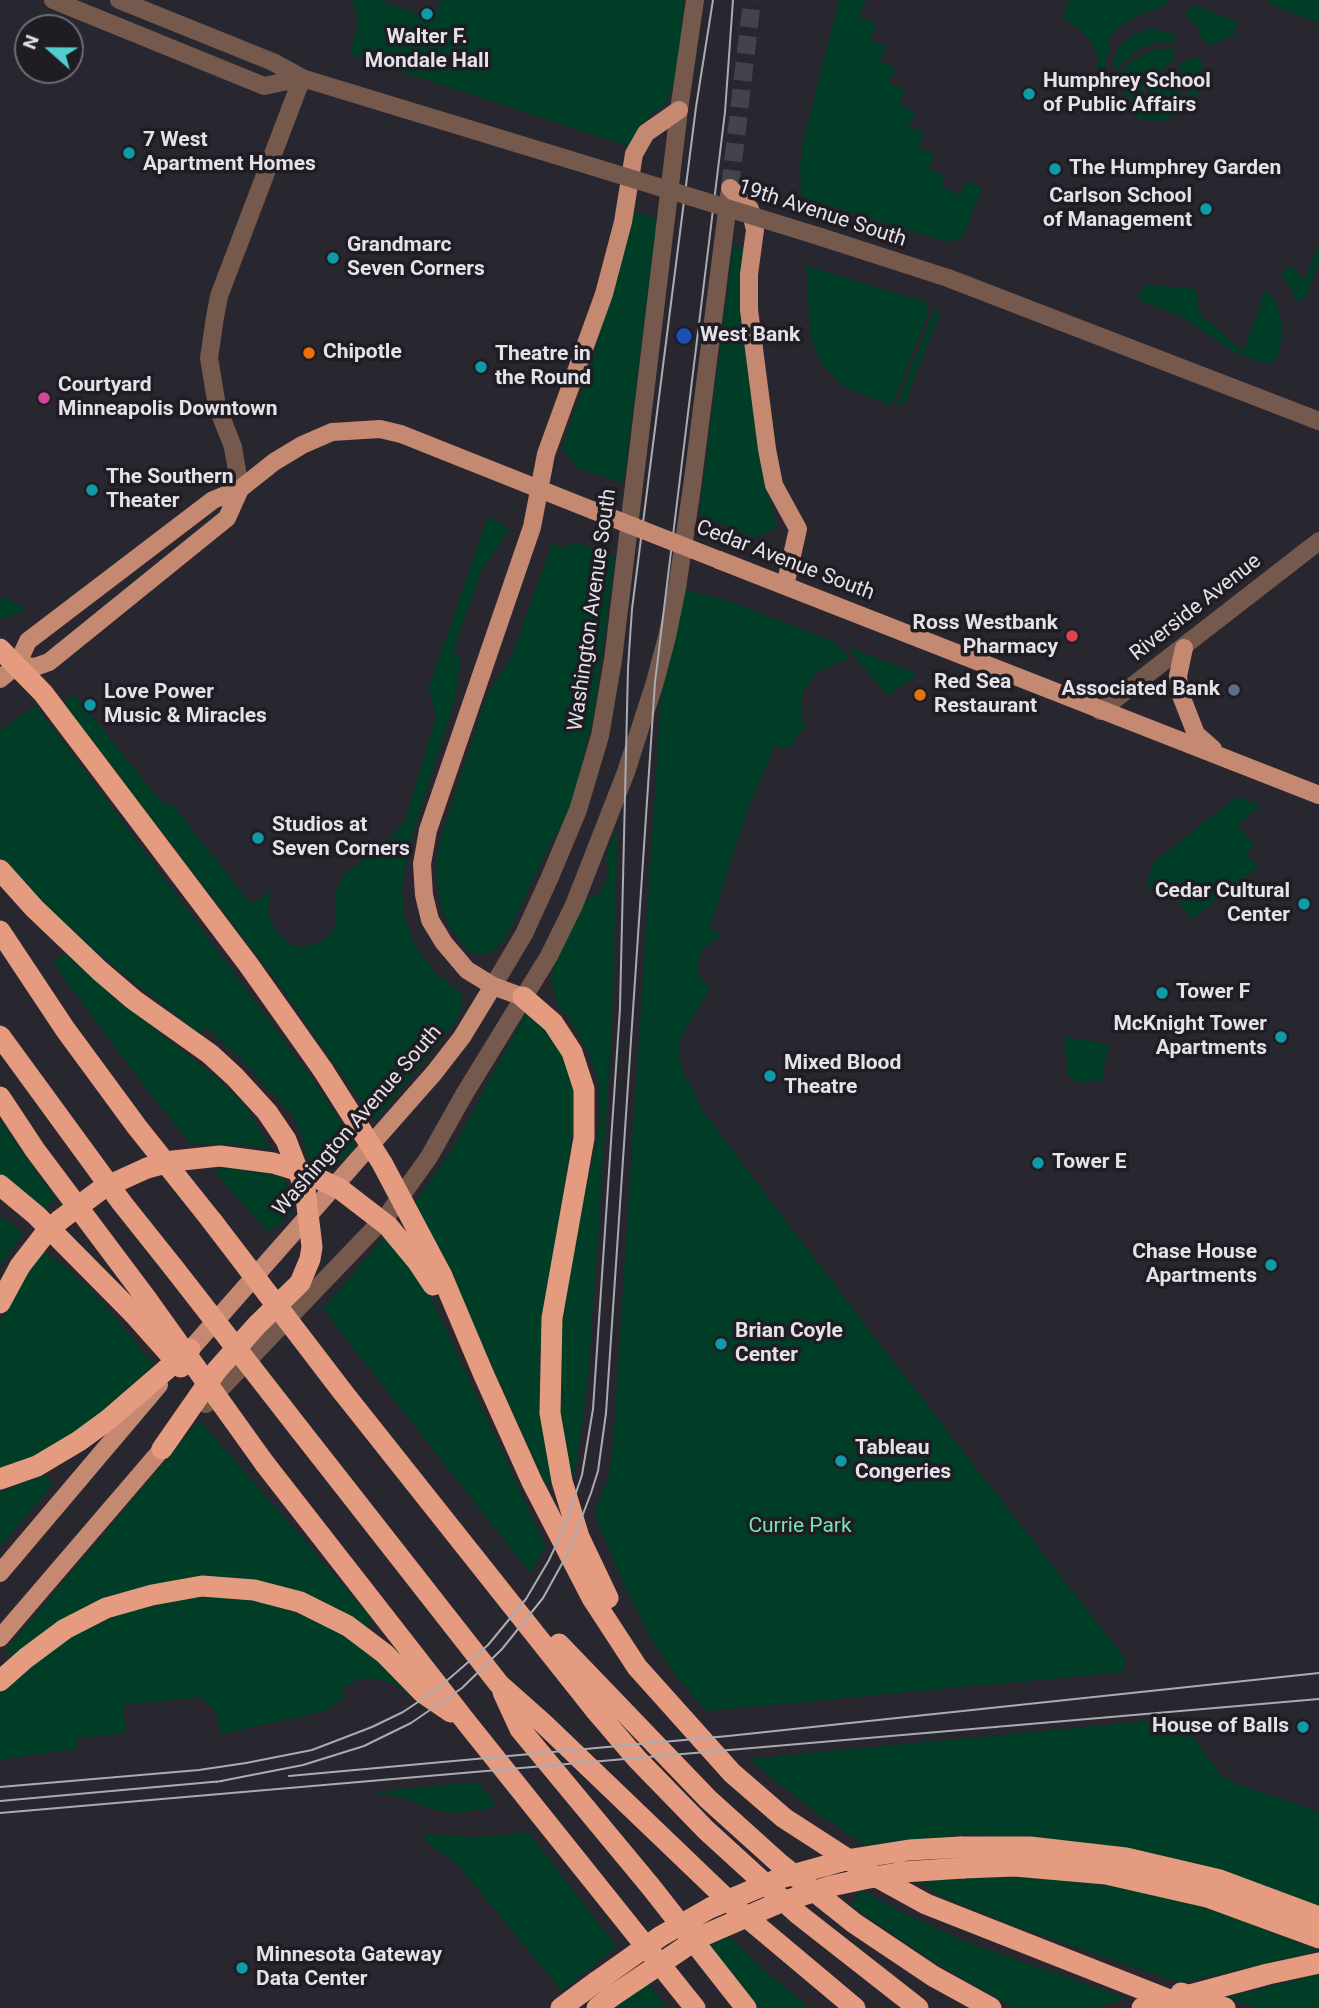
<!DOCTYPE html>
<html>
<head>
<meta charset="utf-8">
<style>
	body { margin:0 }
	#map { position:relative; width:1319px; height:2008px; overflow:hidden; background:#28262e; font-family:Roboto,sans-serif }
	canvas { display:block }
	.north { position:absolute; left:14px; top:14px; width:70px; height:70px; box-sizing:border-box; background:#1f1c24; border:2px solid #6e6b72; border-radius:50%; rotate:291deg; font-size:19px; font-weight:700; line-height:28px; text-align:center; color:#e4e2e8 }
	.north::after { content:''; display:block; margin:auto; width:24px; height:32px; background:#52cdcc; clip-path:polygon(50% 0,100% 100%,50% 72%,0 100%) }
</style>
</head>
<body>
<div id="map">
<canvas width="1319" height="2008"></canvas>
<div class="north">N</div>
</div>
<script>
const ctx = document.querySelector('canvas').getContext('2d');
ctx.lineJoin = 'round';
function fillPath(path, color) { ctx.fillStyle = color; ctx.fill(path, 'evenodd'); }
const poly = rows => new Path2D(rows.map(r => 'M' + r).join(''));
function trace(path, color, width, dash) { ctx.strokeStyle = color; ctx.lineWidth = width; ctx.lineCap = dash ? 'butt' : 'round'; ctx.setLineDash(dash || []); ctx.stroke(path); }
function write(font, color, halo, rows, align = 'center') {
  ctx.font = font + ' Roboto,sans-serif'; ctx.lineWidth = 7; ctx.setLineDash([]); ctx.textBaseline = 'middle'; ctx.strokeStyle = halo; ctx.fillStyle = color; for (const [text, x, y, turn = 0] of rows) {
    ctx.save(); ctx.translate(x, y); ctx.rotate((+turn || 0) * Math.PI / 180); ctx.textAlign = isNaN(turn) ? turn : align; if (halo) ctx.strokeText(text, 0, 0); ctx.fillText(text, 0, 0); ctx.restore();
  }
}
const green = poly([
	[352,0,379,0,433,20,441,0,684,0,677,73,666,104,651,115,631,147,350,55,357,28,357,15],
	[839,0,866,0,859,17,876,23,870,40,885,46,880,61,895,67,889,83,905,89,899,104,915,111,909,127,924,133,918,148,934,154,929,169,945,175,941,187,961,195,966,181,982,188,963,237,958,240,947,242,801,197,800,168,803,143],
	[1070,0,1167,0,1167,1,1164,6,1138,15,1116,29,1107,43,1112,46,1105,62,1104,74,1099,74,1096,51,1092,43,1079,29,1062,18],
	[1268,0,1319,0,1319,23,1267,3],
	[1195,5,1237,22,1234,35,1210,46,1198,34,1200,29,1187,16,1188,9],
	[1147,29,1157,29,1176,35,1174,43,1158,42,1142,48,1129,56,1114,72,1114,57,1123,42,1134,34],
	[1173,48,1173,60,1149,81,1135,103,1124,94,1116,80,1130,62,1152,50],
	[1200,56,1203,74,1202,85,1193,102,1182,81,1179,64],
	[1173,67,1180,92,1189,107,1168,119,1154,121,1135,117,1151,87],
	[632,211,657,218,624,483,577,468,562,448,595,351],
	[1319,243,1319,262,1306,297,1298,301,1281,273,1291,266,1304,281],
	[733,245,747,249,758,445,777,528,755,538,699,514],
	[806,266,926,302,928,313,892,405,848,389,834,378,822,364,811,340],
	[1147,285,1196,289,1198,308,1203,317,1243,351,1261,305,1263,291,1270,294,1278,307,1281,320,1282,341,1278,355,1270,363,1263,363,1234,352,1186,319,1136,298],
	[934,309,940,311,939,315,905,402,896,407],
	[488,517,510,528,480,573,452,654,461,655,455,700,412,836,402,886,404,916,416,948,436,973,461,993,461,1008,457,1020,375,1122,280,986,64,704,74,694,164,805,171,803,251,904,270,891,268,912,276,932,290,945,299,947,317,944,328,937,336,923,336,892,344,875,392,836,406,819,436,715,429,687],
	[552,543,561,548,577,543,615,556,594,715,570,811,547,850,505,940,489,954,478,955,469,952,451,929,441,908,437,883,436,858,442,833,486,697,513,653],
	[686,590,726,600,836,643,849,658,817,672,805,688,801,699,801,715,805,726,790,748,775,746,749,805,709,929,723,933,704,948,697,961,699,974,710,990,683,1032,679,1047,680,1062,685,1078,692,1087,701,1109,888,1355,1126,1660,1122,1672,706,1711,676,1676,649,1635,623,1582,594,1513,608,1479,613,1445,661,695],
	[4,596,12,602,26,608,19,613,0,620,0,599],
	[846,646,917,674,888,696],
	[36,705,313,1080,356,1145,334,1169,307,1160,303,1138,293,1116,238,1056,205,1027,200,1034,74,935,23,884,0,857,0,731],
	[1236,797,1261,805,1237,825,1254,845,1246,852,1258,867,1193,919,1173,895,1147,888,1153,863],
	[618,825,611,1045,588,1380,576,1467,570,1481,558,1414,562,1301,599,1127,599,1097,598,1082,588,1051,570,1020,559,1007,551,983,555,959,585,900,599,895,609,871,605,858],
	[67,951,140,1017,222,1082,245,1105,271,1150,251,1145,191,1144,147,1090,53,963],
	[525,1014,531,1014,560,1047,573,1087,574,1106,574,1123,540,1353,542,1418,553,1481,545,1484,448,1269,414,1203,452,1150],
	[1066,1037,1108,1044,1102,1082,1088,1079,1086,1083,1072,1080,1072,1077,1066,1076,1069,1058,1064,1057],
	[0,1120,56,1199,41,1212,0,1181],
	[233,1168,284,1177,293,1213,268,1232,212,1169],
	[0,1215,24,1233,0,1266],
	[384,1237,402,1256,429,1293,546,1547,530,1573,323,1309],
	[43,1251,66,1267,99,1298,154,1365,120,1400,58,1446,0,1473,0,1324,17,1285],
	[199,1420,373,1619,365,1629,330,1605,277,1587,169,1582,13,1659,5,1651],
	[41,1475,50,1478,52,1485,0,1547,0,1492],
	[208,1597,251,1599,322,1621,349,1634,418,1692,411,1697,394,1683,369,1678,358,1679,341,1690,345,1697,325,1711,220,1734,217,1713,201,1697,123,1705,126,1733,77,1738,78,1748,0,1760,0,1693,30,1665,68,1637,108,1617,173,1600],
	[1178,1718,1223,1777,1245,1787,1319,1812,1319,1907,1152,1854,1069,1841,960,1835,866,1846,814,1811,748,1759],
	[479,1782,496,1807,457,1813,439,1811,396,1796,373,1792],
	[529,1833,617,1947,562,1991,456,1863,424,1840,427,1834,474,1837],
	[994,1877,1057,1879,1130,1889,1182,1901,1222,1913,1319,1951,1181,1983,1019,1928,941,1896,915,1880],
	[861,1889,907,1915,974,1945,1126,1998,1098,2008,1014,2008,929,1959,851,1906],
	[726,1934,763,1969,810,2008,757,2008,705,1945],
	[1319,1974,1319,2008,1257,2008,1227,1997],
	[647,1981,667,2008,610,2008]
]);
const minorTunnel = poly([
	[730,188,752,0]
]);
const minor = poly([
	[53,0,264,86,302,78],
	[119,0,273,62,302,78,594,167],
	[821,237,948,278,1319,421],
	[240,489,233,447,217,406,209,358,215,317,219,296,302,78],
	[1100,711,1319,541],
	[493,986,524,934,550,877,578,810,600,736,613,660,679,110,695,0],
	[206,1404,389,1213,429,1157,465,1093,549,956,574,905,626,772,655,682,667,637,677,588,692,487,729,195]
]);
const major = poly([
	[730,188,750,209,755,230,749,274,749,310,767,449,774,485,798,529,785,586],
	[719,560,1319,795],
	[1184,648,1178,676,1180,693,1196,734,1213,749],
	[17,665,35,667,49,662,227,518,240,489],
	[0,679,17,665,28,641,213,500,240,489,274,462,302,445,332,432,380,429,401,434,592,510],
	[523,997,493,986,467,970,444,943,430,920,424,895,422,864,428,830,532,527,546,454,604,294,623,222,634,154,646,133,679,110],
	[182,1359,434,1073,462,1037,493,986],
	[0,1573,159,1385],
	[0,1638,162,1449]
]);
const highway = poly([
	[0,649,43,693,248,964,323,1070],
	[0,870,34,908,100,971,134,1000,210,1054,235,1077,267,1112,286,1140,305,1189,312,1247,310,1259,300,1283,257,1325,217,1370,162,1449],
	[0,931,65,1029,137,1127,212,1221],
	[523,997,553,1023,572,1052,584,1089,584,1138,552,1318,550,1413,562,1481,579,1537,608,1598],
	[0,1036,122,1203,173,1267],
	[0,1097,35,1150,146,1298],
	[0,1185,36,1215,133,1313],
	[442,1276,483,1373,532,1482,592,1598,637,1667,732,1773,784,1818,866,1871,926,1904,1190,2008],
	[0,1303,20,1266],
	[342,1391,596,1711,637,1759,706,1830,798,1914,918,2008],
	[300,1430,499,1684,544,1724,737,1909,855,2008],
	[265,1464,467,1723,695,2008],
	[0,1479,37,1466,79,1441,109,1419,190,1349],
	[559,1644,708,1799,780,1864,854,1923,933,1976,991,2008],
	[0,1681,26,1658,65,1629,106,1608,152,1595,202,1586,254,1590,300,1602,348,1626,385,1654,423,1693,451,1712],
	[503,1692,520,1729,651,1887,746,2008],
	[961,1847,1030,1847,1126,1858,1220,1880,1319,1917],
	[963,1868,1015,1866,1106,1874,1207,1897,1319,1938],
	[1181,1993,1225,2008],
	[561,2008,596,1982],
	[597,2008,611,1997]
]);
const tram = poly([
	[289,1776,728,1736,1319,1673],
	[216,1782,303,1765,364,1746,411,1723,462,1688,502,1649,543,1598,569,1551,591,1493,598,1471,606,1413,655,682,725,112,733,0],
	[0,1787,199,1770,246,1763,312,1750,372,1727,403,1712,436,1690,488,1645,526,1599,549,1560,564,1528,582,1475,593,1409,620,1008,628,668,632,609,696,107,713,0],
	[0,1801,223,1781],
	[0,1813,1319,1699]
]);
const minorBridge = poly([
	[594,167,821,237]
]);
const majorBridge = poly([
	[592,510,719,560]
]);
const highwayBridge = poly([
	[323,1070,382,1163,442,1276],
	[212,1221,342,1391],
	[20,1266,44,1235,60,1220,103,1188,147,1168,173,1161,220,1156,273,1163,306,1173,340,1189,388,1226,417,1261,433,1285],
	[173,1267,300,1430],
	[146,1298,265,1464],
	[133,1313,181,1367],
	[596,1982,661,1936,710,1908,781,1878,846,1860,909,1850,961,1847],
	[611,1997,700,1937,776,1904,831,1886,864,1879,903,1872,963,1868],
	[1142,2008,1268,1974,1319,1963]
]);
const markers = [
	[427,14,7,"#0f9aa8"],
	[1029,94,7,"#0f9aa8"],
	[129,153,7,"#0f9aa8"],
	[1055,169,7,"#0f9aa8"],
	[1206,209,7,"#0f9aa8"],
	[333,258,7,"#0f9aa8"],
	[684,336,9,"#1a4fb4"],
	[309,353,7,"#e8710a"],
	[481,367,7,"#0f9aa8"],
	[44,398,7,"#d1479c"],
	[92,490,7,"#0f9aa8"],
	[1072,636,7,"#e0444e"],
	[1234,690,7,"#5c6f8a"],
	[920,695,7,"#e8710a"],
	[90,705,7,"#0f9aa8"],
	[258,838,7,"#0f9aa8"],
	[1304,904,7,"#0f9aa8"],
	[1162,993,7,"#0f9aa8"],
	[1281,1037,7,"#0f9aa8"],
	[770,1076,7,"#0f9aa8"],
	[1038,1163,7,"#0f9aa8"],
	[1271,1265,7,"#0f9aa8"],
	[721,1344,7,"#0f9aa8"],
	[841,1461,7,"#0f9aa8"],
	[1303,1727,7,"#0f9aa8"],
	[242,1968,7,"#0f9aa8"]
];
const poiNames = [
	["Walter F.",427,38,"center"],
	["Mondale Hall",427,62,"center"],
	["Humphrey School",1043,82],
	["of Public Affairs",1043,106],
	["7 West",143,141],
	["Apartment Homes",143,165],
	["The Humphrey Garden",1069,169],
	["Carlson School",1192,197,"right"],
	["of Management",1192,221,"right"],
	["Grandmarc",347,246],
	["Seven Corners",347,270],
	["West Bank",700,336],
	["Chipotle",323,353],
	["Theatre in",495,355],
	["the Round",495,379],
	["Courtyard",58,386],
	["Minneapolis Downtown",58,410],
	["The Southern",106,478],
	["Theater",106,502],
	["Ross Westbank",1058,624,"right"],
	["Pharmacy",1058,648,"right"],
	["Red Sea",934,683],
	["Restaurant",934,707],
	["Associated Bank",1220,690,"right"],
	["Love Power",104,693],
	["Music & Miracles",104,717],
	["Studios at",272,826],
	["Seven Corners",272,850],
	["Cedar Cultural",1290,892,"right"],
	["Center",1290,916,"right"],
	["Tower F",1176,993],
	["McKnight Tower",1267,1025,"right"],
	["Apartments",1267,1049,"right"],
	["Mixed Blood",784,1064],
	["Theatre",784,1088],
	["Tower E",1052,1163],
	["Chase House",1257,1253,"right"],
	["Apartments",1257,1277,"right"],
	["Brian Coyle",735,1332],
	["Center",735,1356],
	["Tableau",855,1449],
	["Congeries",855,1473],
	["House of Balls",1289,1727,"right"],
	["Minnesota Gateway",256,1956],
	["Data Center",256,1980]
];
const streetNames = [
	["19th Avenue South",822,214,18],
	["Cedar Avenue South",785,561,21],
	["Riverside Avenue",1196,608,-38],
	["Washington Avenue South",593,610,-82],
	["Washington Avenue South",358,1121,-49]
];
const parkNames = [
	["Currie Park",800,1527]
];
fillPath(green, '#003d27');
trace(minorTunnel, '#44424a', 18, [18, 9]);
trace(minor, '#76594d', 18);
trace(major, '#c58871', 18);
trace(highway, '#e59b7f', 21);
trace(tram, '#adabb2', 2);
trace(minorBridge, '#76594d', 18);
trace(majorBridge, '#c58871', 18);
trace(highwayBridge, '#e59b7f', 21);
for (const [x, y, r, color] of markers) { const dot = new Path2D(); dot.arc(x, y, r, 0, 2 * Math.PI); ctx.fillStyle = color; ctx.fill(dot); trace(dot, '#1f1c24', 2.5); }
write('bold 21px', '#e4e2e8', '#1f1c24', poiNames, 'left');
write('21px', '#e4e2e8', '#1f1c24', streetNames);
write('21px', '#76e5b1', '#1f1c24', parkNames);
</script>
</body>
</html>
